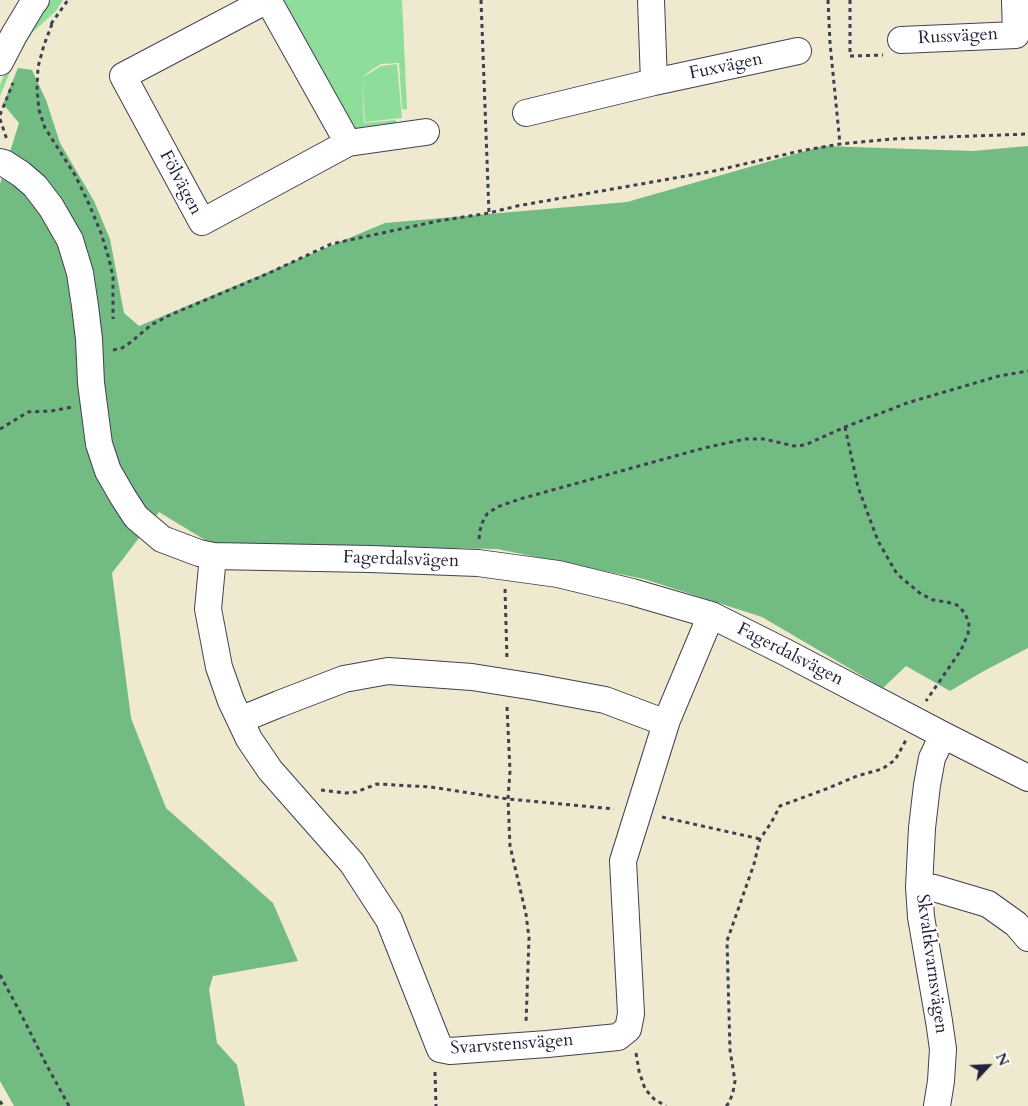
<!DOCTYPE html>
<html>
<head>
<meta charset="utf-8">
<style>
	body { margin:0 }
	#map { position:relative; width:1028px; height:1106px; overflow:hidden; background:#efe9cf; font-family:Cardo,serif }
	canvas { display:block }
	.north { position:absolute; left:963px; top:1041px; width:50px; height:50px; -webkit-text-stroke:4px #fff; paint-order:stroke; rotate:65deg; font-size:14px; font-weight:700; line-height:20px; text-align:center; color:#22223b }
	.north::after { content:''; display:block; margin:auto; width:18px; height:22px; background:#22223b; clip-path:polygon(50% 0,100% 100%,50% 72%,0 100%) }
</style>
</head>
<body>
<div id="map">
<canvas width="1028" height="1106"></canvas>
<div class="north">N</div>
</div>
<script>
const ctx = document.querySelector('canvas').getContext('2d');
ctx.lineJoin = 'round';
function fillPath(path, color) { ctx.fillStyle = color; ctx.fill(path, 'evenodd'); }
const poly = rows => new Path2D(rows.map(r => 'M' + r).join(''));
function trace(path, color, width, dash) { ctx.strokeStyle = color; ctx.lineWidth = width; ctx.lineCap = dash ? 'butt' : 'round'; ctx.setLineDash(dash || []); ctx.stroke(path); }
function write(font, color, halo, rows, align = 'center') {
  ctx.font = font + ' Cardo,serif'; ctx.lineWidth = 4.5; ctx.setLineDash([]); ctx.textBaseline = 'middle'; ctx.strokeStyle = halo; ctx.fillStyle = color; for (const [text, x, y, turn = 0] of rows) {
    ctx.save(); ctx.translate(x, y); ctx.rotate((+turn || 0) * Math.PI / 180); ctx.textAlign = isNaN(turn) ? turn : align; if (halo) ctx.strokeText(text, 0, 0); ctx.fillText(text, 0, 0); ctx.restore();
  }
}
const green = poly([
	[49,0,63,0,56,11,33,32,27,41,10,72,0,96,0,85,5,72,36,16],
	[278,0,402,0,407,109,404,110,402,108,399,63,381,64,370,71,362,78,381,66,397,64,402,118,365,122,362,79,364,123,396,120,396,124,394,125,354,129]
]);
const forest = poly([
	[18,68,32,70,46,100,60,143,94,201,110,239,124,313,139,326,385,223,627,202,823,146,973,151,1028,146,1028,648,982,672,950,691,906,666,883,688,762,617,644,579,497,549,210,543,159,512,112,573,131,718,166,808,273,903,298,961,213,976,209,989,217,1043,237,1065,245,1106,14,1106,0,1081,0,184,19,123,3,104]
]);
const path = poly([
	[481,0,489,213],
	[828,0,830,43,840,144],
	[850,0,850,56,883,55],
	[51,24,68,0],
	[52,24,44,45,38,67,37,89,39,110,45,128,75,175,89,204,101,233,109,259,113,277,113,319],
	[0,115,13,83],
	[0,119,7,140],
	[113,350,122,348,131,342,151,325,170,315,267,274,331,244,438,221,489,213,517,206,714,171,800,151,840,144,892,139,1028,134],
	[845,427,858,487,878,541,897,574,921,594,933,600,947,602,957,605,965,613,969,624,968,634,961,650,926,701],
	[0,429,28,412,51,411,72,407],
	[479,539,481,525,487,514,497,507,520,499,704,448,745,439,764,439,794,446,805,445,845,427,907,403,999,376,1028,371],
	[505,589,507,660],
	[507,707,510,771,508,799,510,846,526,914,529,938,526,1023],
	[321,790,345,793,356,792,377,784,431,787,508,799,614,809],
	[662,817,760,839],
	[0,975,21,1014,46,1064,69,1106],
	[636,1053,639,1071,645,1089,654,1099,666,1106],
	[435,1072,436,1106],
	[0,1101,3,1106],
	[726,1106,729,1103,733,1092,735,1081,730,1050,727,941,754,864,760,839,771,823,780,806,826,789,857,776,882,769,895,760,906,740]
]);
const minor = poly([
	[267,0,123,76,202,222,348,143,268,0],
	[651,0,654,82,798,51],
	[901,40,1016,35,1015,0],
	[0,62,14,35,32,5,36,0],
	[526,113,654,82],
	[348,143,426,132],
	[0,162,4,163,21,174,35,186,51,207,70,240,80,273,85,306,89,339,91,383,99,444,108,471,123,497,136,517,162,539,199,553,213,556,370,559,478,563,558,574,632,592,711,615,785,652,943,735,1028,778],
	[213,556,208,609,219,667,231,701,249,739,270,770,352,863,389,920,440,1049,450,1051,547,1044,618,1037,628,1029,631,1014,623,861,667,720,711,615],
	[240,720,279,704,344,679,388,671,472,677,535,687,605,700,666,723],
	[919,887,934,888,988,904,1016,924,1028,938],
	[937,1106,941,1081,943,1049,939,1021,921,917,919,887,922,828,927,785,932,758,943,735]
]);
const streetNames = [
	["Russvägen",958,37,-3],
	["Fuxvägen",726,67,-12],
	["Fölvägen",180,183,62],
	["Fagerdalsvägen",401,560,2],
	["Fagerdalsvägen",790,655,27],
	["Skvaltkvarnsvägen",931,964,82],
	["Svarvstensvägen",512,1045,-4]
];
fillPath(green, '#8edd9b');
fillPath(forest, '#72bc83');
trace(minor, '#414051', 28);
trace(path, '#414051', 3, [4, 4]);
trace(minor, '#fff', 26);
write('18px', '#22223b', '#fff', streetNames);
</script>
</body>
</html>
